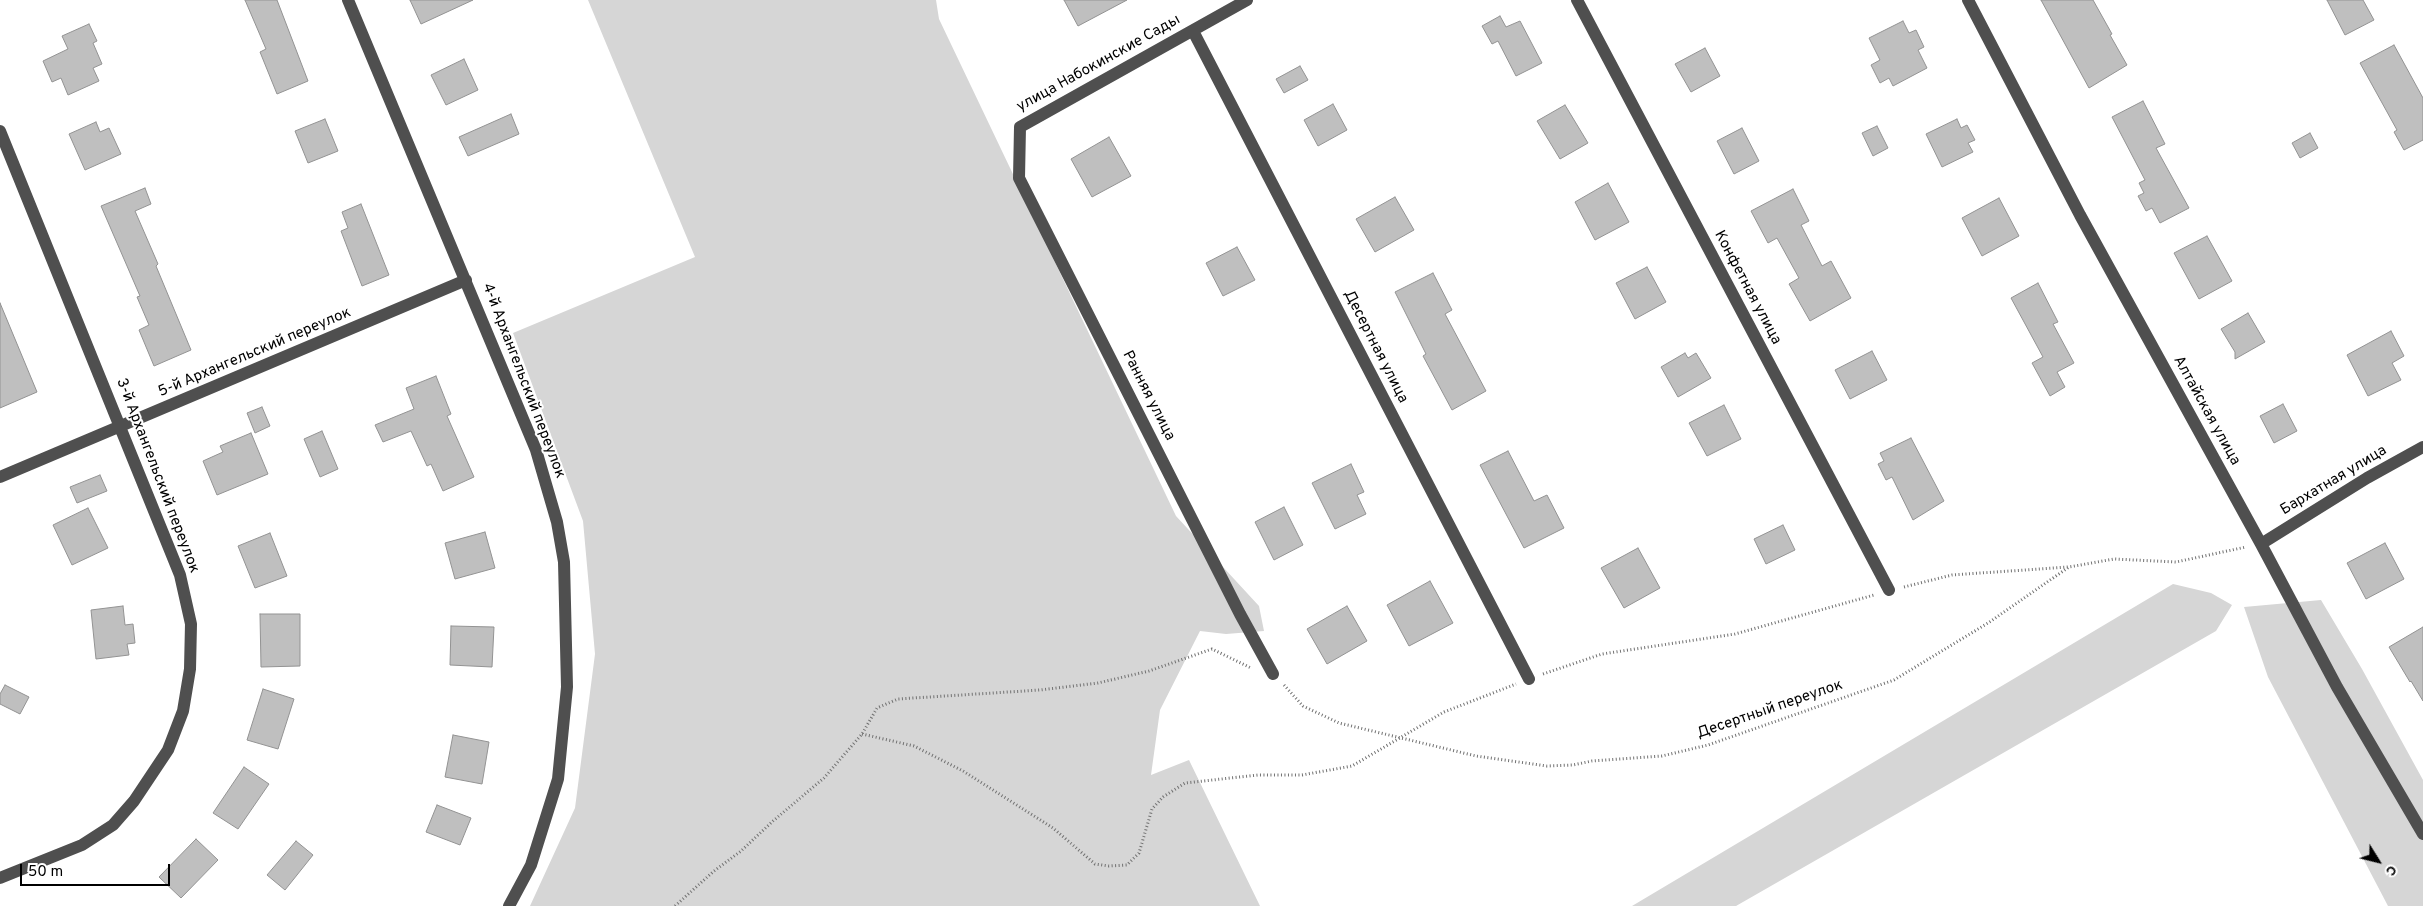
<!DOCTYPE html>
<html>
<head>
<meta charset="utf-8">
<style>
	body { margin:0 }
	#map { position:relative; width:2423px; height:906px; overflow:hidden; background:#fff; font-family:Overpass,sans-serif }
	canvas { display:block }
	.north { position:absolute; left:2353px; top:836px; width:50px; height:50px; -webkit-text-stroke:4px #fff; paint-order:stroke; rotate:126deg; font-size:14px; font-weight:700; line-height:20px; text-align:center; color:#000 }
	.north::after { content:''; display:block; margin:auto; width:18px; height:22px; background:#000; clip-path:polygon(50% 0,100% 100%,50% 72%,0 100%) }
	.scale { position:absolute; left:20px; top:864px; width:150px; height:22px; box-sizing:border-box; border:2px solid #000; border-top:0; padding-left:6px; font-size:15px; line-height:18px; white-space:nowrap; color:#000; -webkit-text-stroke:4px #fff; paint-order:stroke }
</style>
</head>
<body>
<div id="map">
<canvas width="2423" height="906"></canvas>
<div class="north">С</div>
<div class="scale">50 m</div>
</div>
<script>
const ctx = document.querySelector('canvas').getContext('2d');
ctx.lineJoin = 'round';
function fillPath(path, color) { ctx.fillStyle = color; ctx.fill(path, 'evenodd'); }
const poly = rows => new Path2D(rows.map(r => 'M' + r).join(''));
function trace(path, color, width, dash) { ctx.strokeStyle = color; ctx.lineWidth = width; ctx.lineCap = dash ? 'butt' : 'round'; ctx.setLineDash(dash || []); ctx.stroke(path); }
function write(font, color, halo, rows, align = 'center') {
  ctx.font = font + ' Overpass,sans-serif'; ctx.lineWidth = 4; ctx.setLineDash([]); ctx.textBaseline = 'middle'; ctx.strokeStyle = halo; ctx.fillStyle = color; for (const [text, x, y, turn = 0] of rows) {
    ctx.save(); ctx.translate(x, y); ctx.rotate((+turn || 0) * Math.PI / 180); ctx.textAlign = isNaN(turn) ? turn : align; if (halo) ctx.strokeText(text, 0, 0); ctx.fillText(text, 0, 0); ctx.restore();
  }
}
const green = poly([
	[588,0,936,0,939,19,1176,516,1259,606,1264,631,1226,634,1200,631,1160,710,1151,775,1189,760,1260,906,530,906,575,808,595,654,583,521,513,333,695,257],
	[2173,584,2211,593,2232,605,2216,631,1736,906,1632,906],
	[2321,600,2362,669,2423,780,2423,906,2388,906,2268,677,2244,607]
]);
const building = poly([
	[245,0,277,0,308,81,277,94,260,52,266,49,245,0],
	[410,0,473,0,421,24,410,0],
	[1064,0,1127,0,1078,26,1064,0],
	[2041,0,2093,0,2112,34,2110,35,2127,65,2089,88,2041,0],
	[2327,0,2363,0,2374,20,2345,35,2327,0],
	[1500,16,1506,27,1520,21,1542,63,1516,76,1498,41,1492,44,1482,26,1500,16],
	[1903,21,1909,33,1916,30,1924,47,1918,50,1927,68,1893,86,1889,78,1880,83,1871,65,1880,60,1869,38,1903,21],
	[89,24,97,41,93,43,102,64,93,68,99,81,68,95,61,78,52,82,43,61,68,49,62,36,89,24],
	[2394,45,2423,98,2423,140,2404,150,2394,132,2397,130,2360,63,2394,45],
	[1705,48,1720,76,1691,92,1675,64,1705,48],
	[464,59,478,90,446,105,431,75,464,59],
	[1300,66,1308,80,1284,93,1276,79,1300,66],
	[2143,101,2165,144,2156,148,2189,208,2160,223,2152,208,2146,211,2138,196,2144,193,2139,183,2145,180,2112,117,2143,101],
	[1333,104,1347,130,1318,146,1304,120,1333,104],
	[1565,105,1588,143,1560,159,1537,121,1565,105],
	[511,114,519,134,468,156,459,137,511,114],
	[325,119,338,151,308,163,295,131,325,119],
	[1957,119,1961,128,1967,125,1975,140,1968,143,1973,152,1942,167,1926,134,1957,119],
	[96,122,100,132,109,128,121,154,85,170,69,134,96,122],
	[1877,126,1888,148,1873,156,1862,133,1877,126],
	[1742,128,1759,161,1734,174,1717,141,1742,128],
	[2310,133,2318,148,2300,158,2292,143,2310,133],
	[1109,137,1131,176,1092,197,1071,159,1109,137],
	[1608,183,1629,222,1595,240,1575,202,1608,183],
	[145,188,151,204,135,211,158,264,156,266,191,350,154,366,139,330,149,325,137,297,140,296,101,206,145,188],
	[1793,189,1809,221,1801,225,1822,266,1831,261,1851,298,1810,321,1789,284,1799,278,1777,238,1768,243,1751,211,1793,189],
	[1395,197,1414,230,1375,252,1356,219,1395,197],
	[1999,198,2019,236,1982,256,1962,218,1999,198],
	[361,204,389,275,362,286,341,231,348,228,342,212,361,204],
	[2207,236,2232,281,2199,299,2174,253,2207,236],
	[1237,247,1255,280,1223,296,1206,263,1237,247],
	[1647,267,1666,302,1635,319,1616,283,1647,267],
	[1433,273,1452,310,1445,314,1486,391,1452,410,1423,356,1426,354,1395,292,1433,273],
	[2038,283,2058,322,2053,324,2074,363,2057,372,2065,387,2050,396,2032,363,2043,357,2011,298,2038,283],
	[0,303,37,392,0,408,0,303],
	[2248,313,2265,342,2235,359,2235,352,2221,329,2248,313],
	[2391,331,2404,356,2392,363,2401,380,2368,396,2347,355,2391,331],
	[1872,351,1887,380,1850,399,1835,370,1872,351],
	[1685,353,1688,358,1696,353,1711,378,1678,397,1661,367,1685,353],
	[436,376,451,414,447,416,474,477,443,491,431,464,427,466,411,431,383,442,375,425,414,409,406,388,436,376],
	[2283,404,2297,431,2274,443,2260,416,2283,404],
	[1724,405,1741,439,1707,456,1689,423,1724,405],
	[262,407,270,426,255,433,247,413,262,407],
	[322,431,338,469,320,477,304,439,322,431],
	[251,433,268,474,217,495,203,461,223,452,220,446,251,433],
	[1911,438,1944,501,1913,520,1892,477,1886,480,1878,464,1884,461,1880,453,1911,438],
	[1508,451,1534,501,1547,495,1564,528,1524,548,1480,465,1508,451],
	[1351,464,1364,492,1357,495,1366,514,1335,529,1312,483,1351,464],
	[100,475,107,491,77,503,70,487,100,475],
	[1284,507,1303,545,1274,560,1255,522,1284,507],
	[88,508,108,548,72,565,53,525,88,508],
	[1783,525,1795,550,1766,564,1754,539,1783,525],
	[485,532,495,568,455,579,445,543,485,532],
	[270,533,287,576,255,588,238,546,270,533],
	[2385,543,2404,579,2366,599,2347,563,2385,543],
	[1638,548,1660,588,1624,608,1601,568,1638,548],
	[1430,581,1453,623,1409,646,1387,605,1430,581],
	[123,606,125,625,133,624,135,643,127,644,129,655,96,659,91,610,123,606],
	[1347,606,1367,641,1327,664,1307,629,1347,606],
	[260,614,300,614,300,666,261,667,260,614],
	[451,626,494,627,492,667,450,665,451,626],
	[2423,627,2423,701,2411,681,2410,682,2389,647,2423,627],
	[5,685,29,697,20,714,0,704,0,694,5,685],
	[263,689,294,699,278,749,247,740,263,689],
	[453,735,489,742,482,784,445,777,453,735],
	[244,767,269,784,238,829,213,813,244,767],
	[437,805,471,818,460,845,426,832,437,805],
	[196,839,218,860,181,898,159,877,196,839],
	[296,841,313,855,285,890,267,875,296,841]
]);
const path = poly([
	[1904,587,1952,575,2068,567],
	[1543,674,1602,654,1735,634,1874,595],
	[1284,685,1303,706,1339,723,1476,756,1547,766,1573,765,1592,761,1662,756,1708,745,1894,680,1988,623,2069,567,2114,559,2176,562,2246,547],
	[862,734,914,746,963,771,1053,828,1095,864,1109,866,1127,865,1139,853,1152,809,1163,797,1185,783,1258,775,1302,775,1352,766,1444,712,1516,684],
	[675,906,714,871,741,851,773,821,824,778,862,734,877,708,898,699,1040,690,1098,683,1149,671,1212,649,1251,668]
]);
const minor = poly([
	[348,0,536,450,557,522,564,562,567,687,558,779,531,865,509,906],
	[1247,0,1020,127,1019,178,1240,614,1273,674],
	[1577,0,1889,590],
	[1968,0,2080,215,2261,544,2337,687,2423,834],
	[1193,31,1529,679],
	[0,131,180,575,191,624,190,669,183,711,168,750,134,801,113,825,82,845,0,878],
	[0,477,466,280],
	[2261,544,2367,478,2423,447]
]);
const streetNames = [
	["улица Набокинские Сады",1099,64,-29],
	["Конфетная улица",1747,288,62],
	["Десертная улица",1375,347,63],
	["5-й Архангельский переулок",255,353,-23],
	["4-й Архангельский переулок",523,381,69],
	["Ранняя улица",1148,396,63],
	["Алтайская улица",2206,411,61],
	["3-й Архангельский переулок",157,476,69],
	["Бархатная улица",2334,481,-31],
	["Десертный переулок",1770,710,-19]
];
fillPath(green, '#d6d6d6');
fillPath(building, '#bfbfbf');
trace(building, '#939393', 1);
trace(path, '#717171', 3, [1, 2.5]);
trace(minor, '#4f4f4f', 12);
write('15px', '#000', '#fff', streetNames);
</script>
</body>
</html>
